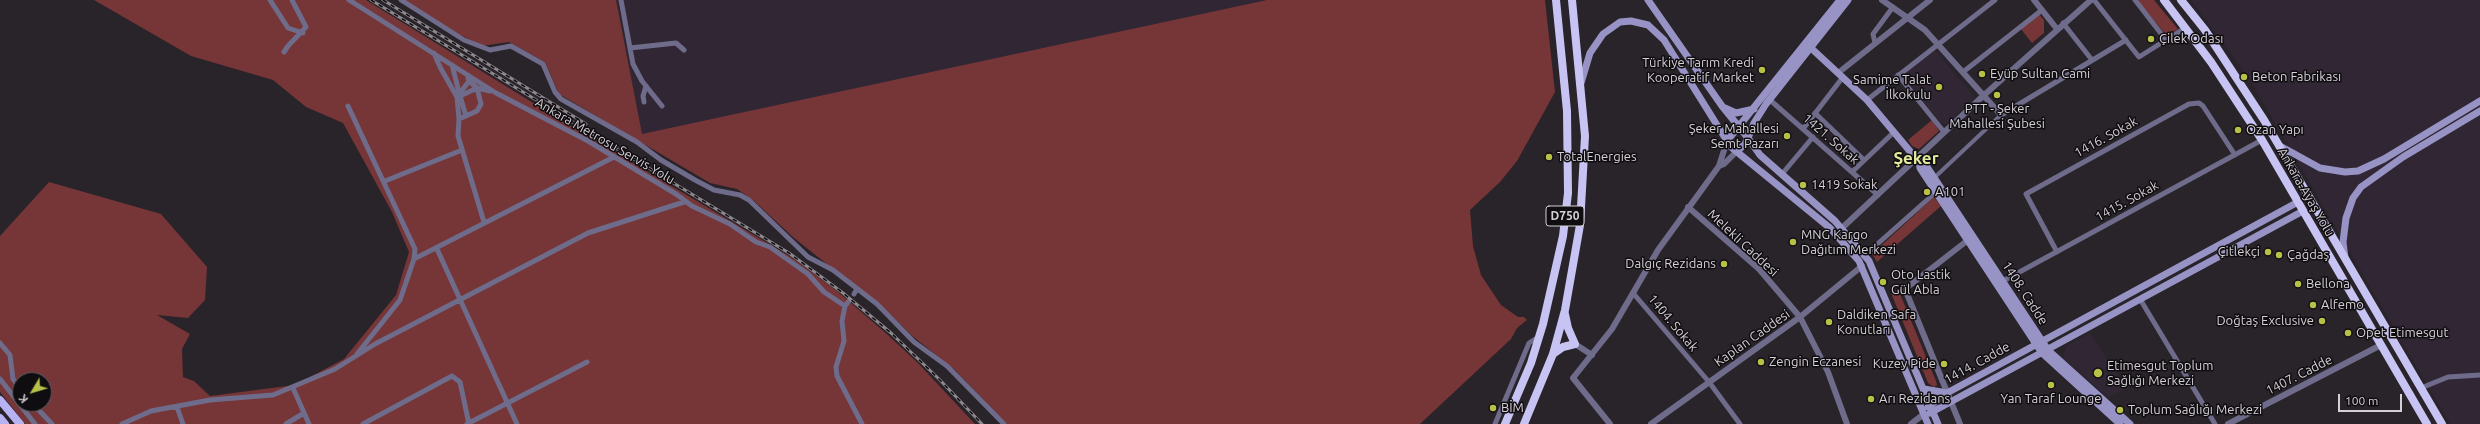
<!DOCTYPE html>
<html>
<head>
<meta charset="utf-8">
<style>
	body { margin:0 }
	#map { position:relative; width:2480px; height:424px; overflow:hidden; background:#29232a; font-family:Ubuntu,sans-serif }
	canvas { display:block }
	.north { position:absolute; left:12px; top:372px; width:40px; height:40px; box-sizing:border-box; background:#100d11; border:1px solid #5e5b5f; border-radius:50%; rotate:232deg; font-size:11px; font-weight:700; line-height:16px; text-align:center; color:#d4d0d5 }
	.north::after { content:''; display:block; margin:auto; width:14px; height:18px; background:#b8c147; clip-path:polygon(50% 0,100% 100%,50% 72%,0 100%) }
	.scale { position:absolute; left:2338px; top:394px; width:64px; height:18px; box-sizing:border-box; border:2px solid #d4d0d5; border-top:0; padding-left:5px; font-size:12px; line-height:14px; white-space:nowrap; color:#d4d0d5; -webkit-text-stroke:3px #100d11; paint-order:stroke }
</style>
</head>
<body>
<div id="map">
<canvas width="2480" height="424"></canvas>
<div class="north">K</div>
<div class="scale">100 m</div>
</div>
<script>
const ctx = document.querySelector('canvas').getContext('2d');
ctx.lineJoin = 'round';
function fillPath(path, color) { ctx.fillStyle = color; ctx.fill(path, 'evenodd'); }
const poly = rows => new Path2D(rows.map(r => 'M' + r).join(''));
function trace(path, color, width, dash) { ctx.strokeStyle = color; ctx.lineWidth = width; ctx.lineCap = dash ? 'butt' : 'round'; ctx.setLineDash(dash || []); ctx.stroke(path); }
function write(font, color, halo, rows, align = 'center') {
  ctx.font = font + ' Ubuntu,sans-serif'; ctx.lineWidth = 3; ctx.setLineDash([]); ctx.textBaseline = 'middle'; ctx.strokeStyle = halo; ctx.fillStyle = color; for (const [text, x, y, turn = 0] of rows) {
    ctx.save(); ctx.translate(x, y); ctx.rotate((+turn || 0) * Math.PI / 180); ctx.textAlign = isNaN(turn) ? turn : align; if (halo) ctx.strokeText(text, 0, 0); ctx.fillText(text, 0, 0); ctx.restore();
  }
}
const built = poly([
	[616,0,1268,0,641,136],
	[2191,0,2480,0,2480,424,2450,424,2250,80],
	[1935,50,1975,97,1947,124,1941,123,1903,78,1904,74],
	[2090,333,2126,388,2108,398,2063,358,2066,346]
]);
const green = poly([
	[94,0,366,0,569,125,791,257,837,291,888,335,918,363,975,424,25,424,0,392,0,236,49,182,161,214,207,267,205,300,188,318,157,315,190,334,182,349,183,377,194,381,210,396,295,385,344,359,396,295,409,252,392,212,343,123,306,107,273,80,191,56],
	[20,380,44,380,44,404,20,404],
	[405,0,616,0,642,134,1267,0,1545,0,1555,92,1517,161,1500,182,1470,210,1473,246,1481,275,1501,305,1518,317,1524,317,1527,320,1517,328,1511,339,1420,424,1007,424,955,370,911,335,890,314,794,238,753,200,737,189,710,183,559,94,545,62,509,42,482,46,451,30],
	[2137,0,2154,0,2178,29,2167,36],
	[2039,14,2044,20,2044,33,2032,43,2021,29],
	[1932,120,1939,131,1919,149,1912,146,1908,140],
	[1934,197,1941,206,1877,262,1872,254],
	[1898,289,1936,381,1937,385,1934,387,1928,383,1891,293]
]);
const pedestrian = poly([
	[1934,178,2001,115]
]);
const minor = poly([
	[270,0,288,28,303,33],
	[349,0,496,93,588,141,676,194,692,206,730,224,756,242,770,247,808,274,824,292,845,306],
	[401,0,464,40,490,50,511,46,543,64,555,92,561,99,637,142,661,160,695,180,714,190,740,195,749,200,808,257,833,270,877,304,914,342,947,366,1004,424],
	[621,0,633,64,642,81,662,106],
	[2094,0,2139,57,2185,28],
	[2135,0,2166,40],
	[2063,23,2092,60],
	[1875,43,1873,34,1893,7],
	[630,48,676,43,684,50],
	[284,52,288,46,306,27,292,0],
	[434,53,440,67,457,97,460,96,466,116],
	[452,65,460,96,477,88,469,81],
	[1963,72,2042,10],
	[1898,75,1944,132],
	[1770,100,1878,195],
	[1867,100,1995,0],
	[644,102,643,96,646,86],
	[348,106,415,249,414,259,400,300,357,354],
	[1815,113,1864,160],
	[2001,115,2126,40],
	[459,119,457,97,469,81,468,78],
	[1803,129,1843,77],
	[1852,172,1894,132],
	[1782,174,1813,137],
	[385,181,462,150],
	[484,222,458,136,459,119,477,111,481,104,477,88,490,91],
	[437,249,517,424],
	[2057,252,2026,194,2189,104,2199,103,2203,106,2235,155],
	[1865,255,1936,192],
	[414,259,614,157],
	[2003,281,2262,140],
	[1633,293,1709,382,1740,424],
	[854,294,857,289],
	[2140,299,2215,424],
	[849,301,845,306,842,321,844,341,836,367,837,376,862,424],
	[0,343,10,355,13,379,20,388],
	[0,379,35,424],
	[293,388,309,424],
	[2421,388,2448,377,2480,375],
	[33,404,52,424],
	[177,407,183,424],
	[122,424,151,411,210,400,273,395,335,369,375,344,588,233,684,202],
	[286,424,304,413],
	[363,424,452,376,460,382,469,424],
	[467,424,587,362],
	[1495,424,1529,343,1540,336]
]);
const tertiary = poly([
	[1882,0,1925,30,2001,115],
	[2034,0,2057,29],
	[1838,73,1930,0],
	[1727,141,1719,166,1724,164,1737,151],
	[1688,207,1759,269,1800,317,1828,372,1847,424],
	[1842,228,1983,96,2091,0],
	[1575,344,1592,355],
	[1610,424,1573,378,1612,329,1658,250,1719,166],
	[1651,424,1800,317,1862,266],
	[1911,424,1924,414],
	[1960,424,1905,289,1968,240],
	[2228,424,2381,345]
]);
const secondary = poly([
	[1648,0,1722,106,1748,138,1745,144,1737,151],
	[1840,0,1727,141,1731,147,1830,228,1859,261,1928,424],
	[1848,0,1766,104,1754,123,1748,138,1760,155,1835,221,1869,261,1938,424],
	[1811,48,1867,100,1919,162,1920,168,2042,353,2120,424],
	[1581,83,1590,53,1603,34,1620,22,1631,21,1648,25,1664,40,1727,141],
	[1725,108,1736,113,1754,109],
	[2280,146,2320,168,2345,172,2358,171,2384,159,2480,101],
	[1919,162,1925,164,2048,350,2130,424],
	[2345,258,2343,242,2346,218,2353,198,2361,187,2403,157,2480,111],
	[1924,389,1947,393],
	[1928,407,1947,393,2298,202],
	[1930,413,2303,211]
]);
const primary = poly([
	[0,400,20,424],
	[0,418,5,424]
]);
const trunk = poly([
	[2164,0,2211,62,2262,140,2427,424],
	[2181,0,2205,30,2264,120,2442,424],
	[1553,354,1563,347,1575,344,1568,328,1565,314],
	[1505,424,1531,363,1543,324,1563,236,1568,193,1567,111,1556,0],
	[1524,424,1553,354,1565,310,1580,225,1585,136,1572,0]
]);
const rail = poly([
	[371,0,789,253,843,293,891,333,939,379,982,424],
	[383,0,586,124]
]);
const markers = [
	[2151,39,4,"#b8c147"],
	[1762,70,4,"#b8c147"],
	[1982,74,4,"#b8c147"],
	[2244,77,4,"#b8c147"],
	[1939,87,4,"#b8c147"],
	[1997,95,4,"#b8c147"],
	[2238,130,4,"#b8c147"],
	[1787,136,4,"#b8c147"],
	[1549,157,4,"#b8c147"],
	[1803,185,4,"#b8c147"],
	[1927,192,4,"#b8c147"],
	[1793,242,4,"#b8c147"],
	[2268,252,4,"#b8c147"],
	[2279,255,4,"#b8c147"],
	[1724,264,4,"#b8c147"],
	[1883,282,4,"#b8c147"],
	[2298,284,4,"#b8c147"],
	[2313,305,4,"#b8c147"],
	[2322,321,4,"#b8c147"],
	[1829,322,4,"#b8c147"],
	[2348,333,4,"#b8c147"],
	[1761,362,4,"#b8c147"],
	[1944,364,4,"#b8c147"],
	[2098,373,5,"#b8c147"],
	[2051,385,4,"#b8c147"],
	[1871,399,4,"#b8c147"],
	[1493,408,4,"#b8c147"],
	[2120,410,4,"#b8c147"]
];
const shields = [
	[1565,216,38]
];
const shieldNames = [
	["D750",1565,216]
];
const poiNames = [
	["Çilek Odası",2159,39],
	["Türkiye Tarım Kredi",1754,63,"right"],
	["Kooperatif Market",1754,78,"right"],
	["Eyüp Sultan Cami",1990,74],
	["Beton Fabrikası",2252,77],
	["Samime Talat",1931,80,"right"],
	["İlkokulu",1931,95,"right"],
	["PTT - Şeker",1997,109,"center"],
	["Mahallesi Şubesi",1997,124,"center"],
	["Şeker Mahallesi",1779,129,"right"],
	["Semt Pazarı",1779,144,"right"],
	["Ozan Yapı",2246,130],
	["TotalEnergies",1557,157],
	["1419 Sokak",1811,185],
	["A101",1935,192],
	["MNG Kargo",1801,235],
	["Dağıtım Merkezi",1801,250],
	["Çitlekçi",2260,252,"right"],
	["Çağdaş",2287,255],
	["Dalgıç Rezidans",1716,264,"right"],
	["Oto Lastik",1891,275],
	["Gül Abla",1891,290],
	["Bellona",2306,284],
	["Alfemo",2321,305],
	["Daldiken Safa",1837,315],
	["Konutları",1837,330],
	["Doğtaş Exclusive",2314,321,"right"],
	["Opet Etimesgut",2356,333],
	["Zengin Eczanesi",1769,362],
	["Kuzey Pide",1936,364,"right"],
	["Etimesgut Toplum",2107,366],
	["Sağlığı Merkezi",2107,381],
	["Arı Rezidans",1879,399],
	["Yan Taraf Lounge",2051,399,"center"],
	["BİM",1501,408],
	["Toplum Sağlığı Merkezi",2128,410]
];
const streetNames = [
	["1416. Sokak",2106,137,-29],
	["1421. Sokak",1831,139,41],
	["Ankara Metrosu Servis Yolu",605,141,30],
	["Ankara-Ayaş Yolu",2306,192,60],
	["1415. Sokak",2127,201,-29],
	["Melekli Caddesi",1743,243,43],
	["1408. Cadde",2025,293,57],
	["1404. Sokak",1673,323,50],
	["Kaplan Caddesi",1752,338,-35],
	["1414. Cadde",1977,363,-29],
	["1407. Cadde",2299,375,-27]
];
const districtNames = [
	["Şeker",1916,158]
];
fillPath(built, '#312734');
fillPath(green, '#763536');
trace(pedestrian, '#6e6c8a', 4);
trace(minor, '#6e6c8a', 5);
trace(tertiary, '#6e6c8a', 6);
trace(secondary, '#9793c5', 7);
trace(primary, '#b7b2f2', 8);
trace(trunk, '#c7c4f3', 8);
trace(rail, '#8c888d', 3);
trace(rail, '#100d11', 1.5, [4.5]);
for (const [x, y, r, color] of markers) { const dot = new Path2D(); dot.arc(x, y, r, 0, 2 * Math.PI); ctx.fillStyle = color; ctx.fill(dot); trace(dot, '#100d11', 1.5); }
for (const [x, y, w] of shields) { const box = new Path2D(); box.roundRect(x - w / 2, y - 10, w, 20, 3); ctx.fillStyle = '#100d11'; ctx.fill(box); trace(box, '#d4d0d5', 1); }
write('bold 12px', '#d4d0d5', null, shieldNames);
write('13px', '#d4d0d5', '#100d11', poiNames, 'left');
write('13px', '#d4d0d5', '#100d11', streetNames);
write('bold 17px', '#e1e99b', '#100d11', districtNames);
</script>
</body>
</html>
